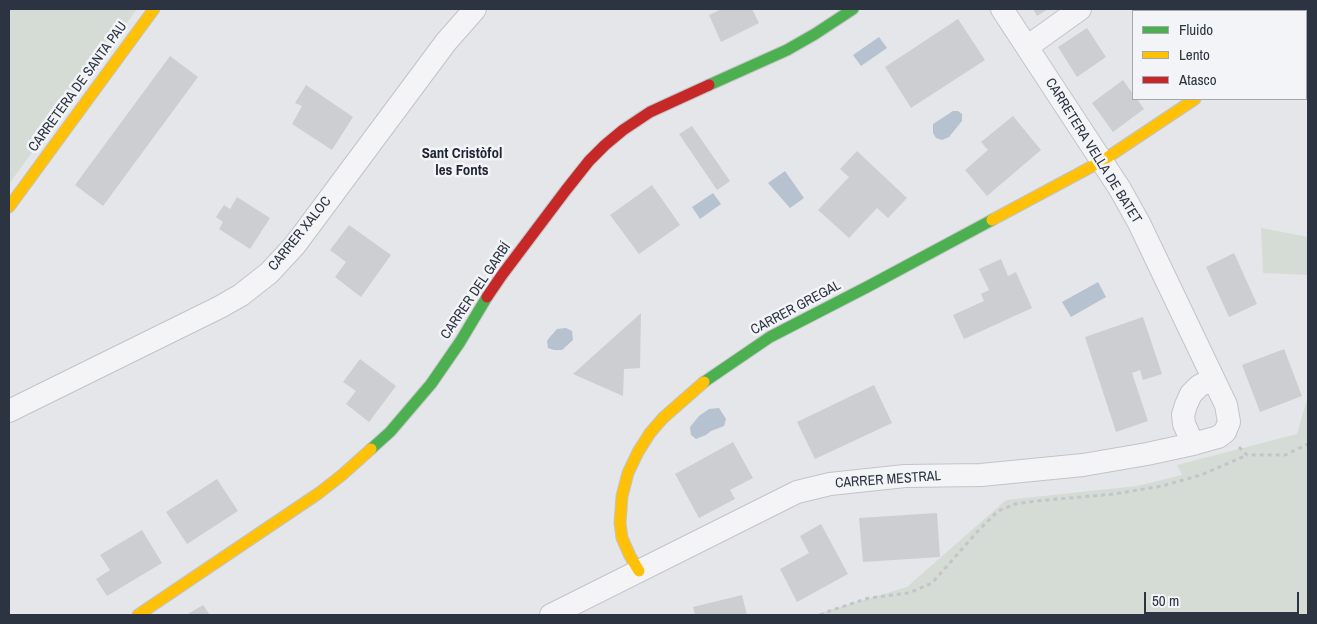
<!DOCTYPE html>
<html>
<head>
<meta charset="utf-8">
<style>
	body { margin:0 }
	#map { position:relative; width:1317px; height:624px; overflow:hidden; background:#e4e6e9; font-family:"Archivo Narrow",sans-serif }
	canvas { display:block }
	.frame { position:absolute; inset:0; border:10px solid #2c3341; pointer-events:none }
	.legend { position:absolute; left:1132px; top:10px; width:175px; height:90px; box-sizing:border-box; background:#f3f4f7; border:1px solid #a3a7ae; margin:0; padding:6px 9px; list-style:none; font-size:15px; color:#2c3341 }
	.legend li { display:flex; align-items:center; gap:10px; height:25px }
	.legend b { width:25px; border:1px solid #a3a7ae }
	.scale { position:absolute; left:1144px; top:592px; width:155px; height:22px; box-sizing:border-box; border:2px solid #2c3341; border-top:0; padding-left:6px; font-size:15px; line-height:18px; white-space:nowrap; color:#2c3341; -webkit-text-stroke:4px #f3f4f7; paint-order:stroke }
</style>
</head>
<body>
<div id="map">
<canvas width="1317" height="624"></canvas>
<div class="frame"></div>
<ul class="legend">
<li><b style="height:6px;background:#4caf50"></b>Fluido</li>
<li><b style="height:6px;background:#ffc107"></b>Lento</li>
<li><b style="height:6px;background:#c62828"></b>Atasco</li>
</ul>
<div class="scale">50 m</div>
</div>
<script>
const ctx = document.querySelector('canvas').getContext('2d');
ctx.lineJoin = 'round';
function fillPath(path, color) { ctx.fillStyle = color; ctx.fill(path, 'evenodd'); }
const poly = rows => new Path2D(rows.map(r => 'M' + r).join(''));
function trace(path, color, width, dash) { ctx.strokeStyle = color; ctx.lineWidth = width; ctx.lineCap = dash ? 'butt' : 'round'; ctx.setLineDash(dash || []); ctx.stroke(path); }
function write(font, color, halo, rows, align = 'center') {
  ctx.font = font + ' "Archivo Narrow",sans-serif'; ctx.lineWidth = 5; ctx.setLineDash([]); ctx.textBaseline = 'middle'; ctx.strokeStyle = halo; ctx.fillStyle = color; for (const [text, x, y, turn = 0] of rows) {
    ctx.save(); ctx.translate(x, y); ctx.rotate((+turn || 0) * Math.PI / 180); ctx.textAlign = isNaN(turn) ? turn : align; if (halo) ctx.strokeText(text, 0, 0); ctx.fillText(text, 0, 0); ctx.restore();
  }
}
const green = poly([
	[9,9,137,9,9,184],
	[1261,228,1308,237,1308,275,1263,273],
	[1308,396,1308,615,814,615,907,587,1006,500,1137,486,1182,475,1177,465,1297,434]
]);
const water = poly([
	[879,37,887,48,861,66,853,55],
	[953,111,958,111,962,114,962,121,949,137,942,140,936,138,933,133,933,124],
	[785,171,804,198,790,208,768,183],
	[713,193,721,204,700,219,692,207],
	[1098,282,1106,297,1071,317,1062,302],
	[566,328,572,331,573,340,562,350,554,350,548,348,547,341,549,338,557,329],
	[719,408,726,419,724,426,711,431,706,435,696,439,691,435,690,427,699,416,709,409]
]);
const building = poly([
	[722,9,752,9,759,23,721,42,709,15],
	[1033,9,1048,9,1037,16],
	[1138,9,1176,9,1178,11,1139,11],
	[958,19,985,60,911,108,885,67],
	[1087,28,1106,57,1077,77,1058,47],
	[170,56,198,77,103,206,75,185],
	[1123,80,1133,94,1133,99,1137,99,1144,109,1113,132,1092,103],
	[306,85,353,117,332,150,292,124,302,106,295,103],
	[1013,116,1041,150,987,196,965,170,988,150,981,142],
	[692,126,730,181,717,190,679,134],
	[857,151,907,198,888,218,877,208,849,238,818,210,849,177,840,169],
	[652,185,680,225,639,254,610,215],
	[237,197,270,218,250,249,219,229,223,222,216,217,224,205,230,209],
	[349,225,391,255,361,297,335,277,346,262,330,250],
	[1234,253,1257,304,1229,317,1206,267],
	[1001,259,1008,276,1016,272,1032,308,964,339,953,315,984,301,981,294,989,290,979,269],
	[641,313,640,368,624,369,623,396,573,374],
	[1143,317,1162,374,1143,380,1140,370,1132,373,1148,421,1116,432,1085,337],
	[1284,349,1302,396,1260,412,1242,365],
	[360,359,396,386,369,422,346,404,356,391,343,382],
	[874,385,892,423,815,459,797,422],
	[733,442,753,478,730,490,735,499,699,518,675,474],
	[217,479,238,511,187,544,166,512],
	[937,513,940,557,863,562,859,518],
	[821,524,848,574,797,602,780,569,809,553,800,536],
	[142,530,162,563,107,596,96,579,110,570,100,555],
	[742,595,747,615,695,615,693,607],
	[203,605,210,615,186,615]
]);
const path = poly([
	[1239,447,1247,455,1285,455,1308,444],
	[820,615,832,610,869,598,909,593,932,583,978,531,998,511,1015,504,1036,501,1114,494,1162,486,1201,475,1247,455]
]);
const street = poly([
	[1002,9,1120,189,1139,223,1226,405,1229,422,1225,432,1218,437,1193,444,1184,424,1183,415,1186,405,1191,394,1199,386,1213,379],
	[1027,47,1080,9],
	[9,411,220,307,241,295,269,273,295,245,446,42,475,9],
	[551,615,797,492,830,484,905,476,981,475,1083,465,1147,454,1193,444]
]);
const fast = poly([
	[709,85,787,50,815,34,853,9],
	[704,382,770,337,867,287,992,220],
	[371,449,390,432,431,384,460,342,487,297]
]);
const slow = poly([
	[9,207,154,9],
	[992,220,1102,161,1195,99],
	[639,571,630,556,622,538,620,523,622,496,628,473,638,452,650,433,663,418,704,382],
	[138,615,319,493,342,475,371,449]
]);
const jam = poly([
	[487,297,502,275,566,190,589,161,605,145,623,130,650,112,709,85]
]);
const streetNames = [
	["CARRETERA DE SANTA PAU",78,87,-54],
	["CARRETERA VELLA DE BATET",1093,151,58],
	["CARRER XALOC",300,234,-51],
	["CARRER DEL GARBÍ",476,291,-56],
	["CARRER GREGAL",796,308,-28],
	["CARRER MESTRAL",888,480,-4]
];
const neighbourhoodNames = [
	["Sant Cristòfol",462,154],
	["les Fonts",462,171]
];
fillPath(green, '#d5dcd5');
fillPath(water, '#b6c2d0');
fillPath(building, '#cdced1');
trace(street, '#c2c4c7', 24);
trace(fast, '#c2c4c7', 13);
trace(slow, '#c2c4c7', 13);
trace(jam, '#c2c4c7', 13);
trace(path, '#c4c4c9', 3, [4, 4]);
trace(street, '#f4f4f6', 22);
trace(fast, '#4caf50', 11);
trace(slow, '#ffc107', 11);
trace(jam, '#c62828', 11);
write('14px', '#2c3341', '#f3f4f7', streetNames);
write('bold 15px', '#1e2432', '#f3f4f7', neighbourhoodNames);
</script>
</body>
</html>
